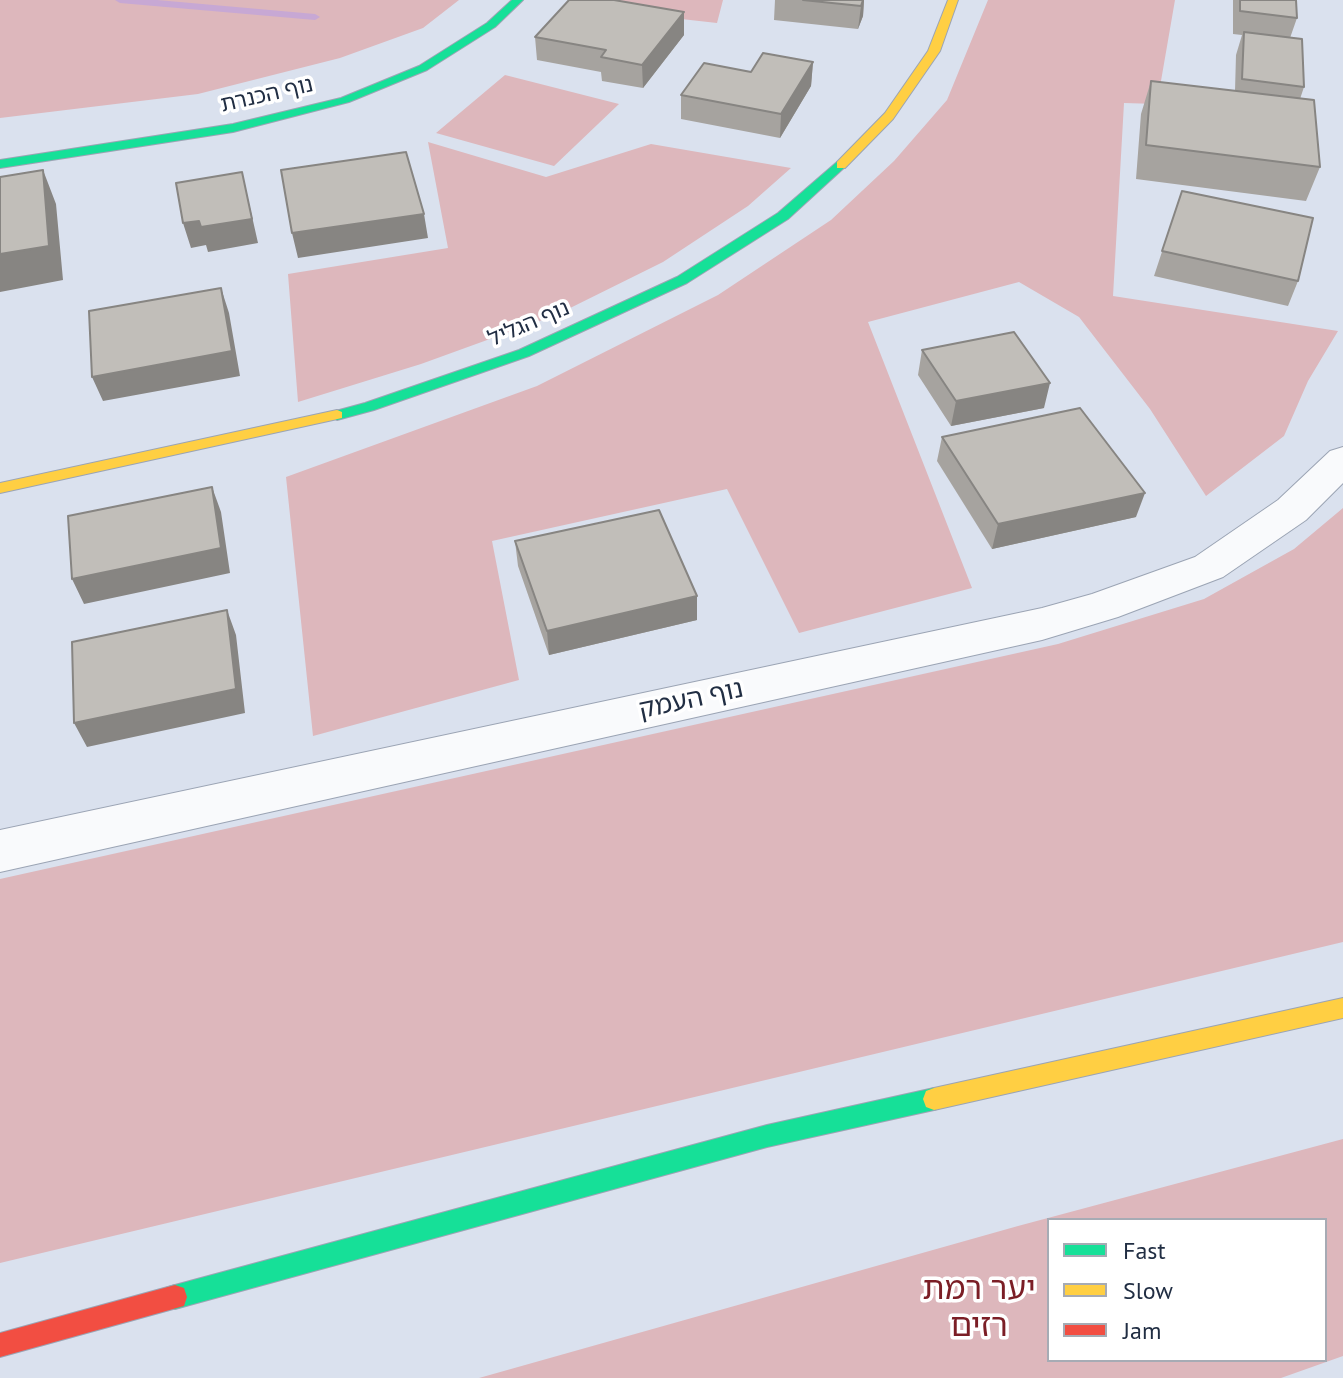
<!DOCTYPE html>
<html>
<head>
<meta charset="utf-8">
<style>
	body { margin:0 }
	#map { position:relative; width:1343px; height:1378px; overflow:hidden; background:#dae1ee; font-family:"PT Sans",sans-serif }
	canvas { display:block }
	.legend { position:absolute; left:1047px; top:1218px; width:280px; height:144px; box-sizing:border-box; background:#fff; border:2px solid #a6abb4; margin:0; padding:10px 14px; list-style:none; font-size:24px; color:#212e43 }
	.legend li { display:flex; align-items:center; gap:16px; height:40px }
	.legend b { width:40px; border:2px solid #a6abb4 }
</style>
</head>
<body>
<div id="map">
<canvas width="1343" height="1378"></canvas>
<ul class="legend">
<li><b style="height:10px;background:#16e098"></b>Fast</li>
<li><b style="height:10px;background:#ffcf43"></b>Slow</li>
<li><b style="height:10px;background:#f24e42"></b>Jam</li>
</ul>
</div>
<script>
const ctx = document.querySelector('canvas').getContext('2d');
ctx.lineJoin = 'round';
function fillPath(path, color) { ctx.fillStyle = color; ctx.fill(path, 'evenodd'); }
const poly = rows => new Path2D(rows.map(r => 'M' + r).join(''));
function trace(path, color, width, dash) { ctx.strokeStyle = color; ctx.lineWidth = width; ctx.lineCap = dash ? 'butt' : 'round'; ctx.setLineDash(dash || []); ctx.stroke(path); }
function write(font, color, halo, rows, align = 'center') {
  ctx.font = font + ' "PT Sans","Noto Sans Hebrew",sans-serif'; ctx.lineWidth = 7; ctx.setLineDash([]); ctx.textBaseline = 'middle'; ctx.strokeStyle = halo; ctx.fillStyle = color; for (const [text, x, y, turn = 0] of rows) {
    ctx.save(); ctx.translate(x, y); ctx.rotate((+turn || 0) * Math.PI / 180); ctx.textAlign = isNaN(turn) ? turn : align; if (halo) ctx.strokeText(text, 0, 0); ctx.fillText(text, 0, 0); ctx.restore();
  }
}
const green = poly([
	[0,0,459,0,423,28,340,58,198,94,0,118],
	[575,0,723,0,717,23,574,7],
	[988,0,1175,0,1157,104,1124,103,1113,296,1338,331,1308,381,1284,436,1206,496,1150,409,1079,317,1019,282,868,322,972,588,799,633,727,489,492,541,519,680,313,736,286,477,537,386,718,295,831,220,894,161,947,100],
	[505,75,619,104,554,166,436,133],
	[428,142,546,177,651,144,791,168,748,206,663,262,556,315,421,364,298,402,288,274,448,248],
	[1343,508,1343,942,0,1263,0,879,1058,644,1204,599,1294,549],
	[1343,1139,1343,1356,1281,1378,479,1378,1018,1226],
	[1049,1220,1325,1220,1325,1360,1049,1360]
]);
const stream = poly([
	[115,0,157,0,315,14,320,17,315,20,120,3,115,0]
]);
const street = poly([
	[1343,447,1343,483,1306,520,1223,577,1118,617,1042,640,0,872,0,830,1042,608,1092,594,1195,557,1278,500,1330,451,1343,447]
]);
const fast = poly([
	[512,0,523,0,495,27,427,70,349,102,233,132,0,168,0,160,233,124,341,98,419,66,487,23,512,0],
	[837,162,847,165,788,219,687,283,529,356,374,410,337,420,329,415,332,412,365,403,519,350,677,277,778,213,837,162],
	[934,1088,942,1091,945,1099,942,1107,934,1110,767,1147,175,1309,166,1306,163,1297,166,1288,175,1285,767,1125,934,1088]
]);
const slow = poly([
	[948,0,958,0,940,51,893,119,845,168,837,168,837,162,885,113,928,51,948,0],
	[337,410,342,412,342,418,0,493,0,483,337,410],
	[1343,998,1343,1018,934,1110,926,1107,923,1099,926,1091,934,1088,1343,998]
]);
const jam = poly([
	[175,1285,184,1288,187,1297,184,1306,0,1357,0,1333,175,1285]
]);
const wall = poly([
	[775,0,864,0,863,16,858,29,774,20],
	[1233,0,1296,0,1297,18,1290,38,1304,87,1300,99,1320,167,1306,201,1136,179,1141,114,1151,81,1235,91,1236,55,1242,35,1233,34],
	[684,12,684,35,643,88,602,81,601,72,537,60,535,37],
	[813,62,811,86,780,138,681,119,681,95,751,72],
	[1182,191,1298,281,1288,306,1154,276],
	[922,350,1044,408,951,426,918,375],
	[942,437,1136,517,992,549,937,461],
	[515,541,697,620,549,655,518,566]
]);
const shadedWall = poly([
	[863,0,864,0,863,16,858,29,861,6],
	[684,12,684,35,643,88,642,65],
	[813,62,811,86,780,138,781,114],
	[43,170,56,204,63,280,0,292,0,254],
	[242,172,258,243,208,252,206,245,191,248,183,223],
	[424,214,428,238,298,258,292,233],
	[221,288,229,313,240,376,103,401,92,377],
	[1050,383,1044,408,951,426,956,401],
	[212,487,221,512,230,573,84,604,72,579],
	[1145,493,1136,517,992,549,998,524],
	[697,596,697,620,549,655,547,631],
	[227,610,236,635,245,713,87,747,74,723]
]);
const building = poly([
	[569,0,614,0,684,12,642,65,601,57,606,50,535,37,569,0],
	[803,0,863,0,861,6,803,0],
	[1240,0,1296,0,1297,18,1240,11,1240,0],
	[1244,32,1302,39,1304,87,1242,79,1244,32],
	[763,53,813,62,781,114,681,95,704,63,751,72,763,53],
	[1151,81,1314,100,1320,167,1146,145,1151,81],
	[406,152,424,214,292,233,281,170,406,152],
	[43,170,49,246,0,254,0,177,43,170],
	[242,172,252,219,201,227,199,221,183,223,176,183,242,172],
	[1182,191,1313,218,1298,281,1162,251,1182,191],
	[221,288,232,351,92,377,89,311,221,288],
	[1014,332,1050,383,956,401,922,350,1014,332],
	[1080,408,1145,493,998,524,942,437,1080,408],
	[212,487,221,548,72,579,68,516,212,487],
	[659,510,697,596,547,631,515,541,659,510],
	[227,610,236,689,74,723,72,642,227,610]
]);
const farStreetnames = [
	["נוף הכנרת",267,95,-13],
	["נוף הגליל",529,324,-23]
];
const streetNames = [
	["נוף העמק",691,700,-12]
];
const nearParknames = [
	["יער רמת",979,1290],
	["רזים",979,1327]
];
fillPath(green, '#ddb7bc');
fillPath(stream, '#c7a8d4');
trace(street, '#9ba4b4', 2);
trace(fast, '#9ba4b4', 2);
trace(slow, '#9ba4b4', 2);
trace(jam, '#9ba4b4', 2);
fillPath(street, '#f9fafc');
fillPath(fast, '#16e098');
fillPath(slow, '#ffcf43');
fillPath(jam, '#f24e42');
fillPath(wall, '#a6a39f');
fillPath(shadedWall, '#878582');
fillPath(building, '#c1beb9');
trace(building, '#878582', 2);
write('22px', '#212e43', '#fff', farStreetnames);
write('26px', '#212e43', '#fff', streetNames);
write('32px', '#7b1e26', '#fff', nearParknames);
</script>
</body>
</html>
